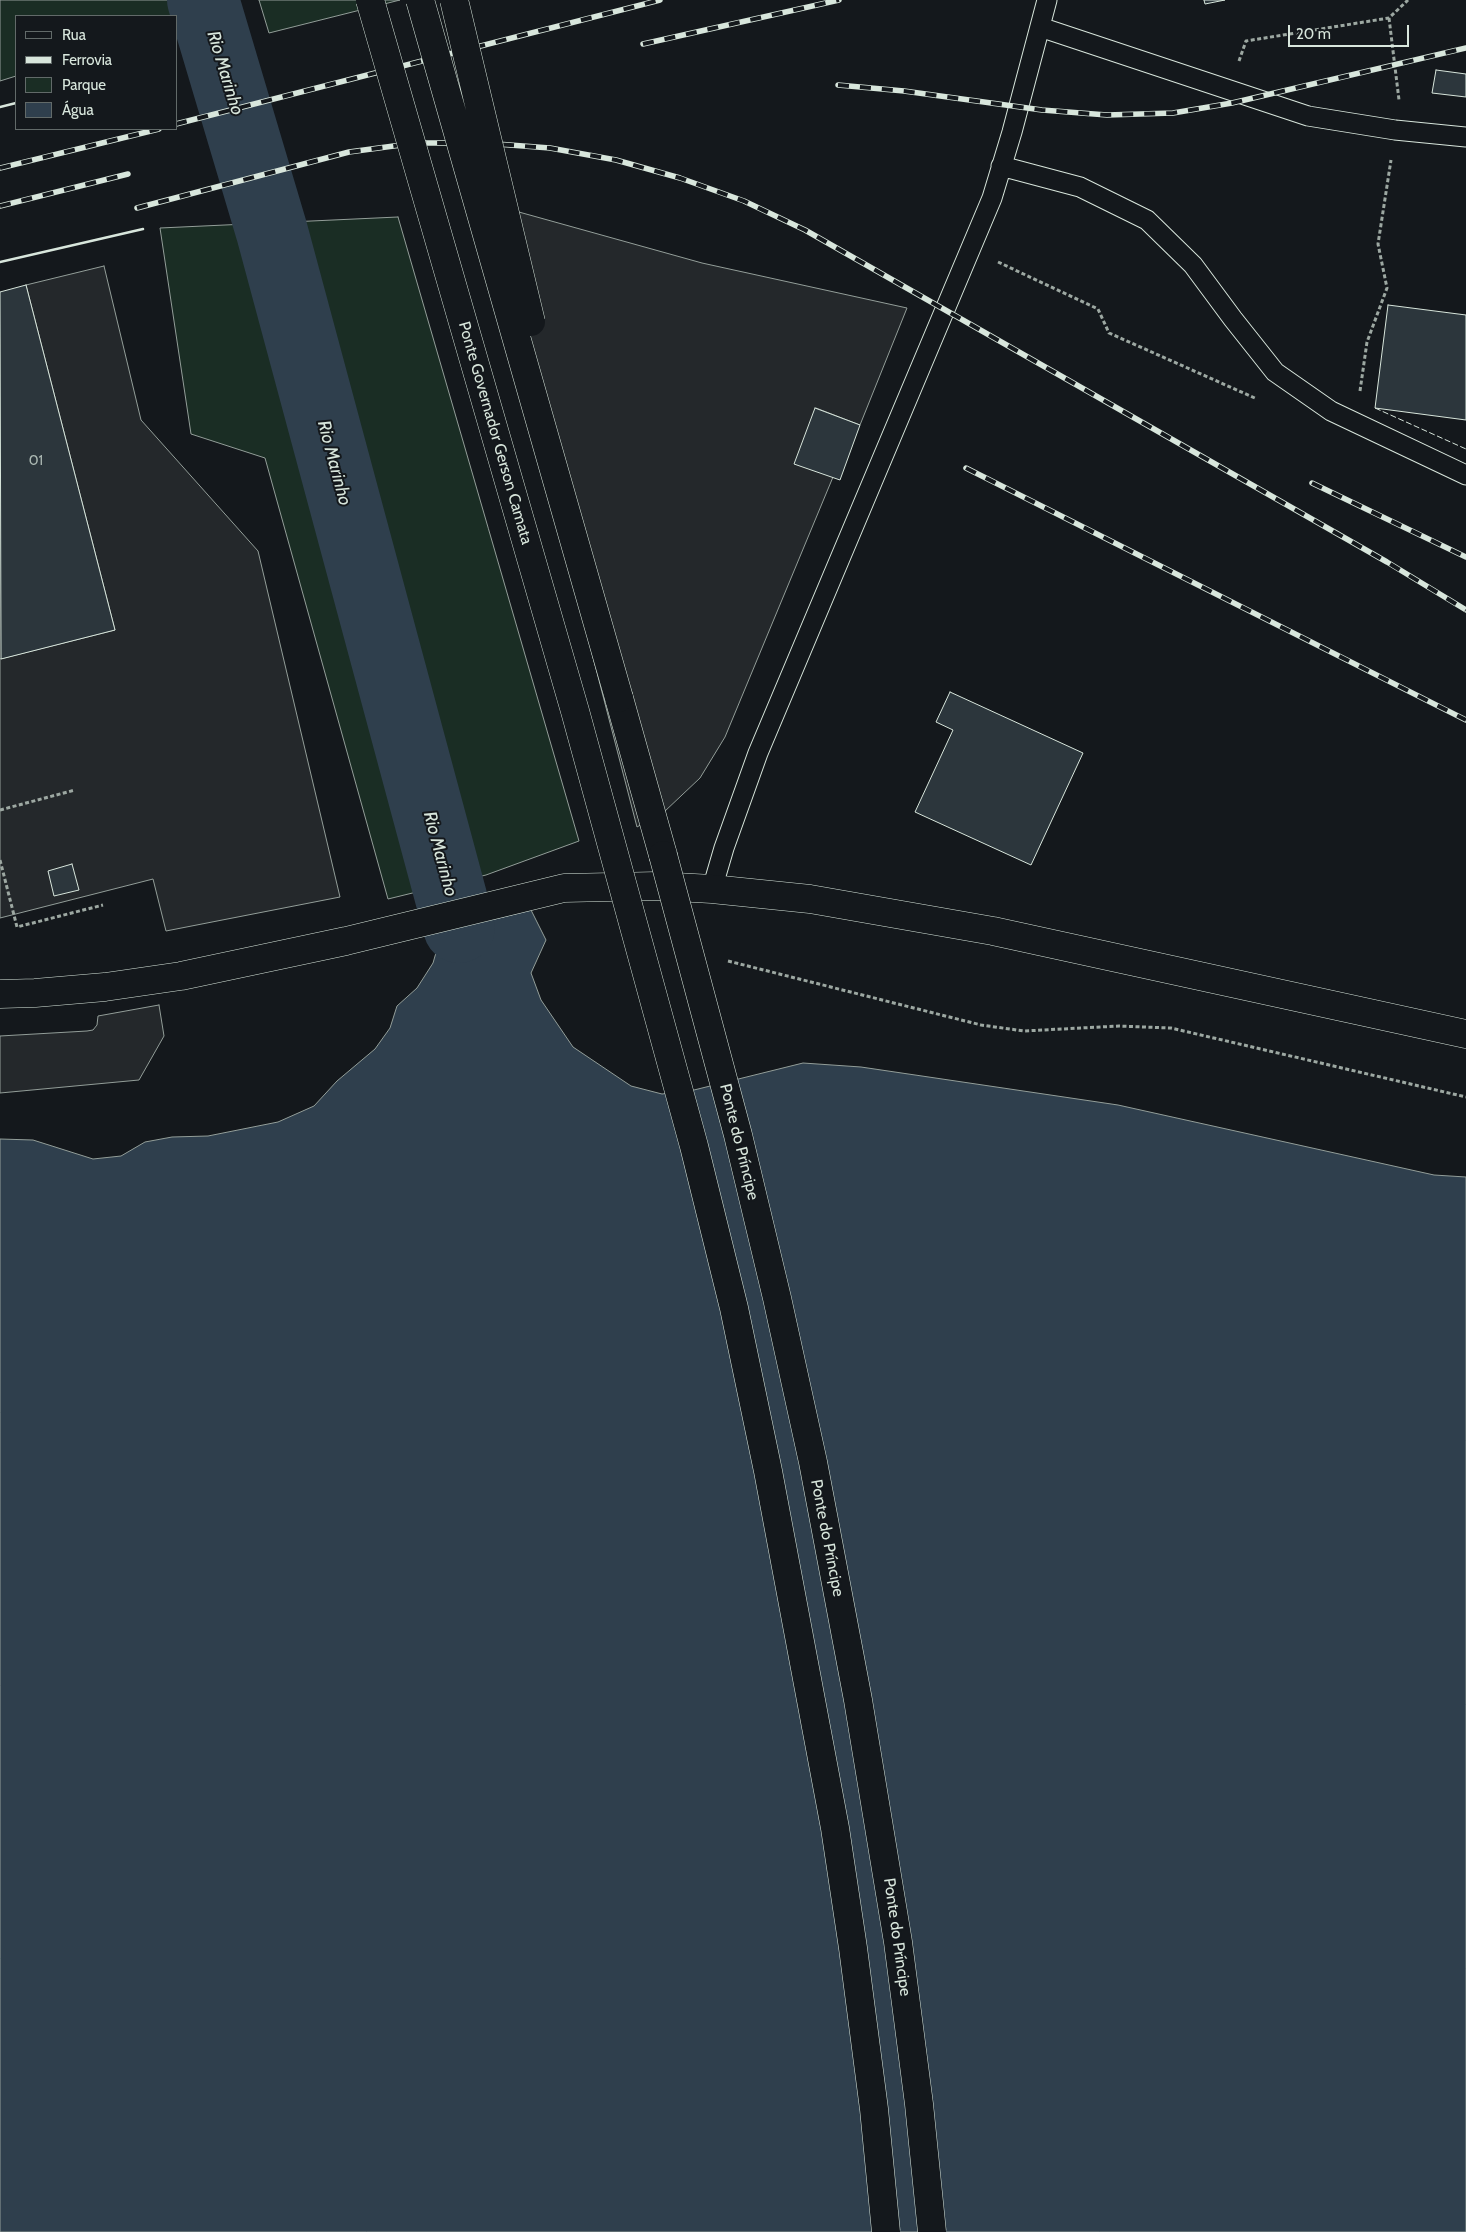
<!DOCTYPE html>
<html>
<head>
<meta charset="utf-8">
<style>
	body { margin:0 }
	#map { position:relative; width:1466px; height:2232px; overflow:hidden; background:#14181c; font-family:Cabin,sans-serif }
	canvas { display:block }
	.legend { position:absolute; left:15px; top:15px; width:162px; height:115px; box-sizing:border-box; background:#14181c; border:1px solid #626a69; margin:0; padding:6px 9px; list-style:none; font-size:15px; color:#d8e6dc }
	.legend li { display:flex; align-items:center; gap:10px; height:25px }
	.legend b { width:25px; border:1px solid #626a69 }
	.scale { position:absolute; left:1288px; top:25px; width:121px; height:22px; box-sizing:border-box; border:2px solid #d8e6dc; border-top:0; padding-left:6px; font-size:15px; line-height:18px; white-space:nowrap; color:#d8e6dc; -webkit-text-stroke:4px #14181c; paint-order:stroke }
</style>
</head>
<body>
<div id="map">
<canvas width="1466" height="2232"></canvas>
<ul class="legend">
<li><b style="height:6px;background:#14181c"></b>Rua</li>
<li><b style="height:6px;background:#d8e6dc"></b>Ferrovia</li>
<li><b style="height:14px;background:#1a2d24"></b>Parque</li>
<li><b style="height:14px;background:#2f3f4d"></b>Água</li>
</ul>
<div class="scale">20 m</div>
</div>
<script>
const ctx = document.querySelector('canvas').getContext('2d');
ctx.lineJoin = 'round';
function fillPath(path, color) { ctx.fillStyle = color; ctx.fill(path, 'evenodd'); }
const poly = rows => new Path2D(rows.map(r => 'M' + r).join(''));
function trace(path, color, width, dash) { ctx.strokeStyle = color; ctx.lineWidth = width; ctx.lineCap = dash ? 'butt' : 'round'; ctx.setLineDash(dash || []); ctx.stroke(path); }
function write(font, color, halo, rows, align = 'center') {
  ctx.font = font + ' Cabin,sans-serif'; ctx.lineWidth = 4; ctx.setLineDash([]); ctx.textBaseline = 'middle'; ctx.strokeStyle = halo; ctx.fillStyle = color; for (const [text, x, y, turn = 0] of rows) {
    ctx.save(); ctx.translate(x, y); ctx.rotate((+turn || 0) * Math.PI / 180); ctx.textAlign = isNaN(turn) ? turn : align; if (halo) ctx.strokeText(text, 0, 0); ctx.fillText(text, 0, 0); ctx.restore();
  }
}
const green = poly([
	[0,0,186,0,193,23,176,28,176,16,16,16,16,76,0,81,0,0],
	[259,0,400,0,269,33,259,0],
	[398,217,579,841,486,875,388,899,265,458,191,434,160,228,398,217]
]);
const parking = poly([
	[483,202,702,263,907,308,860,425,816,408,833,477,725,737,700,778,664,812,637,827,512,345,483,202],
	[104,266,141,420,258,551,340,897,166,931,153,879,0,918,0,659,115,630,26,285,104,266],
	[159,1005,164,1036,139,1080,0,1093,0,1036,87,1031,93,1030,97,1025,98,1016,159,1005]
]);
const water = poly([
	[531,910,546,940,531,973,541,1000,573,1047,631,1086,662,1094,690,1091,803,1063,861,1067,1118,1105,1434,1175,1466,1177,1466,2232,0,2232,0,1139,33,1140,93,1159,121,1156,145,1142,172,1137,208,1136,278,1122,314,1106,337,1081,375,1049,390,1028,397,1006,417,988,433,963,442,932,531,910]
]);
const river = poly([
	[203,0,272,232,459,927]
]);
const building = poly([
	[1204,0,1225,0,1205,4,1204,0],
	[1436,70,1466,74,1466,97,1432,93,1436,70],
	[26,285,115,630,1,659,0,292,26,285],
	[1388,305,1466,315,1466,420,1375,408,1388,305],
	[815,408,860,425,840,480,794,464,815,408],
	[950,692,1083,753,1031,865,915,812,953,730,936,722,950,692],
	[72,864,79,890,54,896,48,871,72,864]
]);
const path = poly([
	[1389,18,1399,100],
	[1239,61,1246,41,1389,18,1408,0],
	[998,262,1098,309,1109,333,1257,399],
	[1360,391,1367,342,1387,288,1378,244,1391,160],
	[0,810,75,790],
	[0,860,17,927,103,905],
	[728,961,981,1025,1024,1031,1119,1026,1171,1028,1466,1097]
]);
const service = poly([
	[1040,27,1308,116,1395,130,1466,137],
	[1001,166,1080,187,1147,220,1193,265,1233,319,1275,372,1331,411,1466,475],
	[712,889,724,848,758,753,992,198,1012,132,1047,0]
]);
const tertiary = poly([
	[0,994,35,993,105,987,181,976,346,941,564,888,657,886,712,889,810,899,993,931,1466,1034]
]);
const primary = poly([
	[619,698,663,855]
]);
const rail = poly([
	[643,44,839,0],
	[838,85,904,91,1042,110,1107,115,1173,113,1232,103,1466,48],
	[176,124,660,0],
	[0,168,159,129],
	[0,206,128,174],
	[137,208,349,152,416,143,483,143,550,148,616,160,680,178,744,201,805,230,1387,562,1466,610],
	[966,468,1466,720],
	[1312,483,1466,557]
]);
const primaryBridge = poly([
	[370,0,575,711,694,1146,734,1308,768,1471,835,1828,853,1948,874,2109,886,2232],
	[420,0,619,698],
	[454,0,531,322],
	[663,855,738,1135,777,1298,813,1462,858,1700,898,1942,919,2104,932,2232]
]);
const fence = poly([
	[1375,408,1466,449]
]);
const wall = poly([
	[0,107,16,103],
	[0,262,143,229]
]);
const numberNames = [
	["01",36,461]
];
const streetNames = [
	["Ponte Governador Gerson Camata",495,433,74],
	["Ponte do Príncipe",739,1142,76],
	["Ponte do Príncipe",827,1538,79],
	["Ponte do Príncipe",897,1937,82]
];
const waterNames = [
	["Rio Marinho",225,73,73],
	["Rio Marinho",334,463,75],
	["Rio Marinho",440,854,75]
];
fillPath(green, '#1a2d24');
trace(green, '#939e99', 1);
fillPath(parking, '#24282b');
trace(parking, '#939e99', 1);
fillPath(water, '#2f3f4d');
trace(water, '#939e99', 1);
trace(river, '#2f3f4d', 72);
fillPath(building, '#2c363c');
trace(building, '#d8e6dc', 1);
trace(service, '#d8e6dc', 21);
trace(tertiary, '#d8e6dc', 29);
trace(primary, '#d8e6dc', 29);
trace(path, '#9da8a2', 3, [4, 2.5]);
trace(service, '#14181c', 19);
trace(tertiary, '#14181c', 28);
trace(primary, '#14181c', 28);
trace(rail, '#d8e6dc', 5.5);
trace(rail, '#14181c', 4, [11]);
trace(primaryBridge, '#d8e6dc', 29, []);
trace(primaryBridge, '#14181c', 28);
trace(fence, '#d8e6dc', 1, [6, 2.5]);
trace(wall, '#d8e6dc', 2.5);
write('14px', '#adbab4', null, numberNames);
write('16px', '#d8e6dc', '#14181c', streetNames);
write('italic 18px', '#d8e6dc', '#14181c', waterNames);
</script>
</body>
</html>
